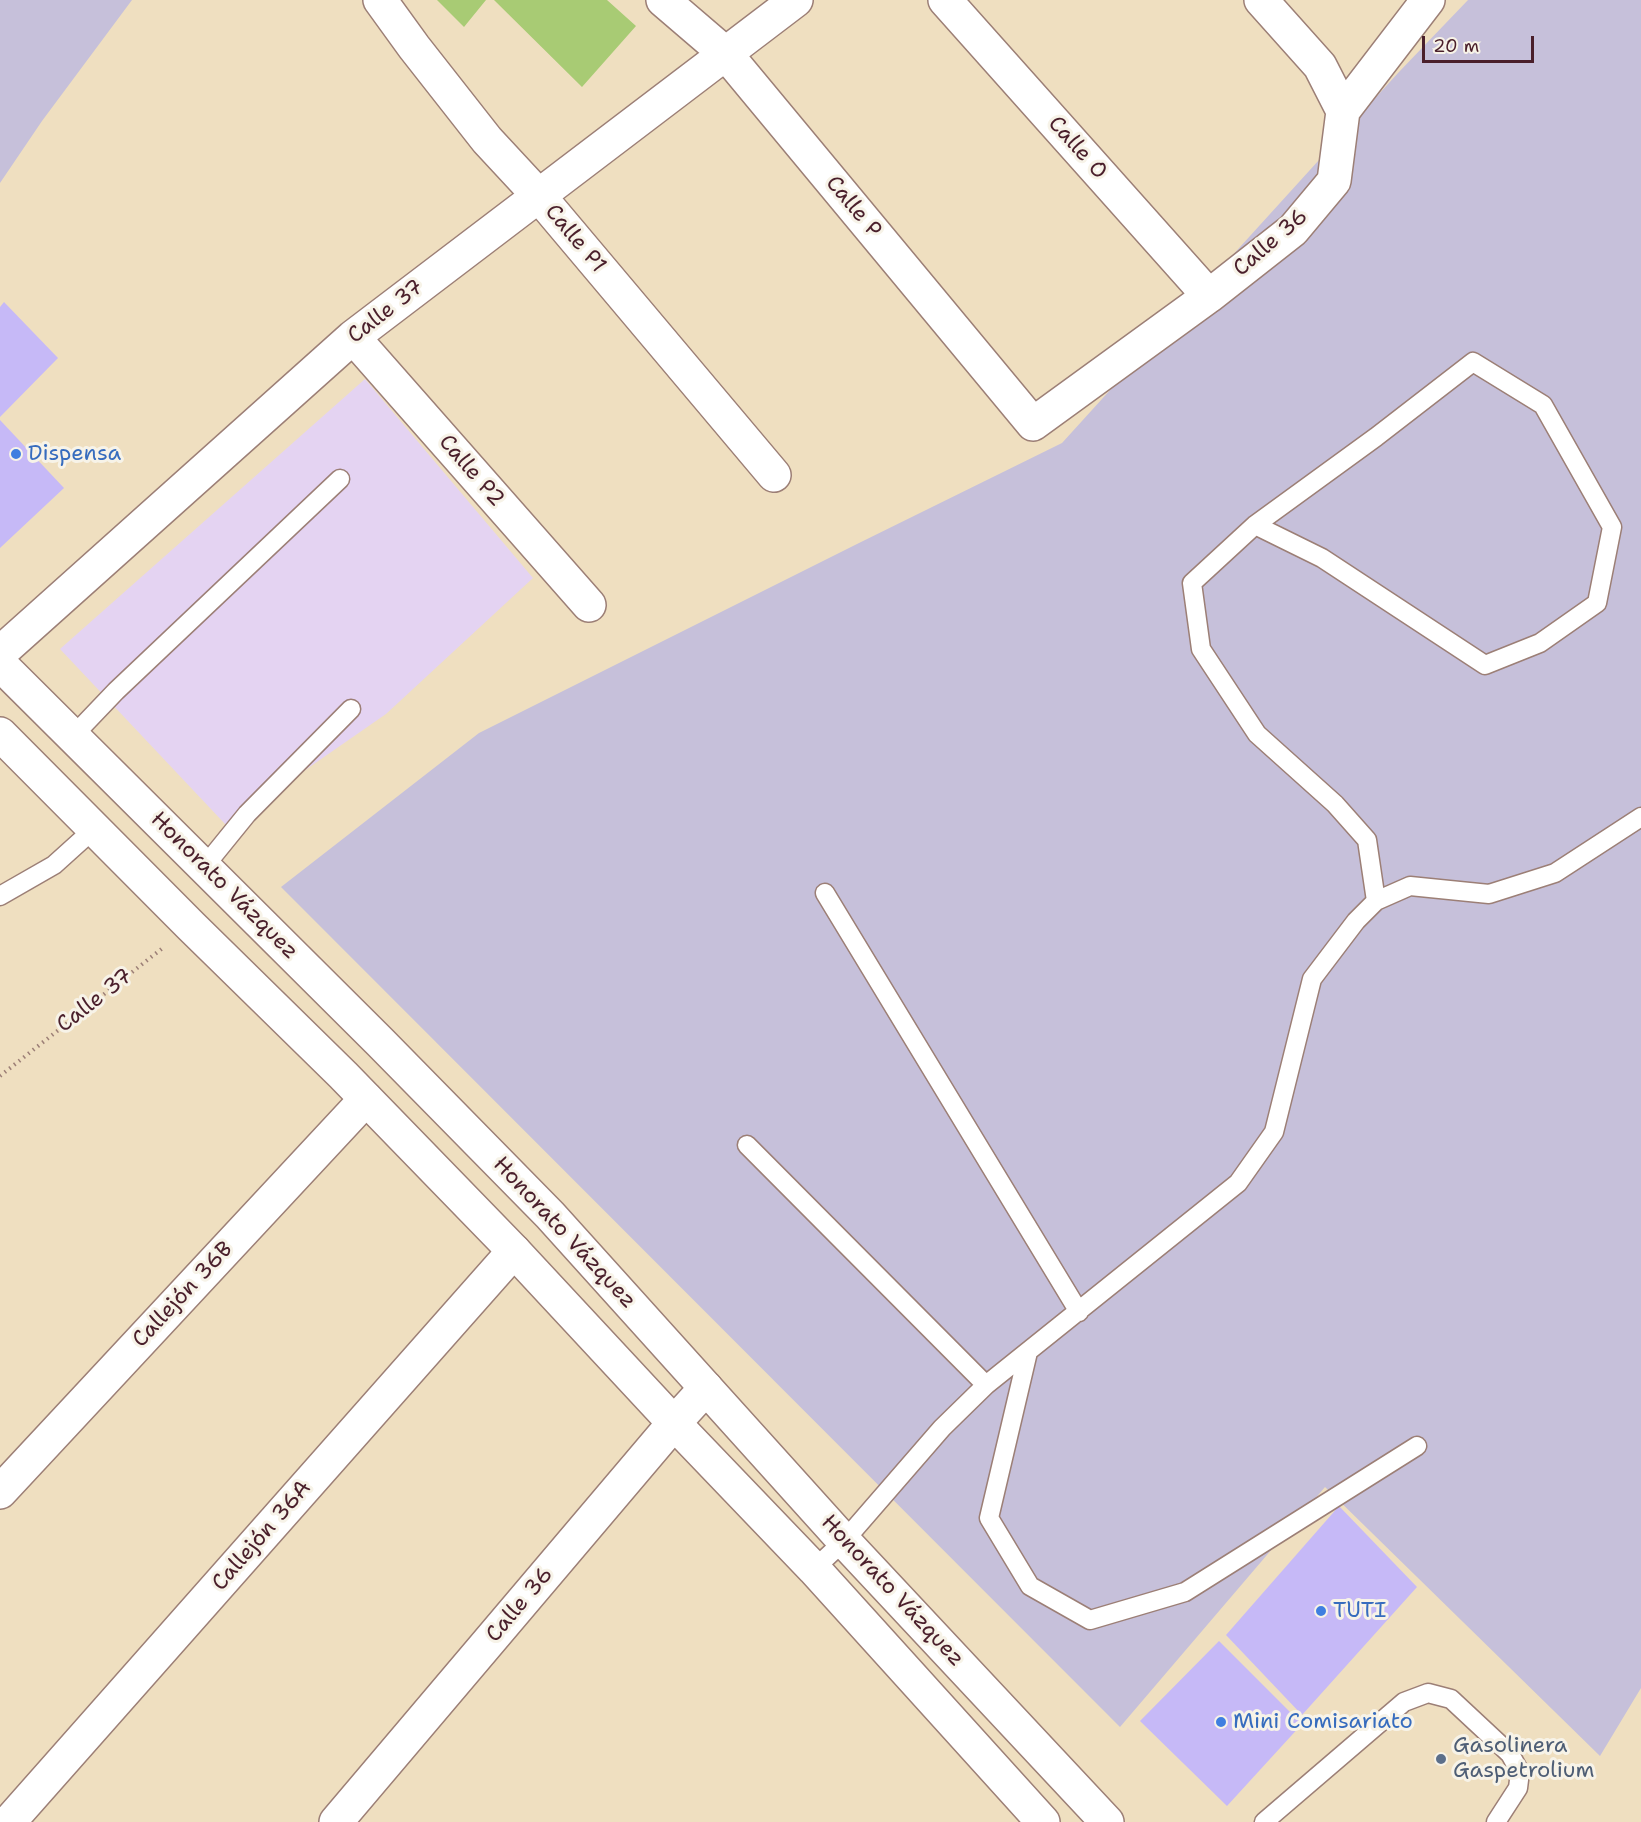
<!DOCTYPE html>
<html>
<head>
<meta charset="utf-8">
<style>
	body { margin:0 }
	#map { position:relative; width:1641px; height:1822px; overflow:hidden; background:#efdfc0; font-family:"Shantell Sans",sans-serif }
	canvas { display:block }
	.scale { position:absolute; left:1422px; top:36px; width:112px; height:27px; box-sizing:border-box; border:3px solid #4a1f2b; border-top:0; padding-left:8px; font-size:18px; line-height:21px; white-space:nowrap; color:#4a1f2b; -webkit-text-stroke:4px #f7f3e8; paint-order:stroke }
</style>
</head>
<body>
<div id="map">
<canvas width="1641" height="1822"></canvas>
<div class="scale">20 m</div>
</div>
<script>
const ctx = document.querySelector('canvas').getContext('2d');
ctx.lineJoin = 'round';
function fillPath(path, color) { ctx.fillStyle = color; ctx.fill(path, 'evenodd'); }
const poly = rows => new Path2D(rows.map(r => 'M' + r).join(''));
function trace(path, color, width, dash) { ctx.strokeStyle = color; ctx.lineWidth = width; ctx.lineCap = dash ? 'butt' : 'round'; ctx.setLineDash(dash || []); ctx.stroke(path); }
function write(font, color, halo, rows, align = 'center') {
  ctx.font = font + ' "Shantell Sans",sans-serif'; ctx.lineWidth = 6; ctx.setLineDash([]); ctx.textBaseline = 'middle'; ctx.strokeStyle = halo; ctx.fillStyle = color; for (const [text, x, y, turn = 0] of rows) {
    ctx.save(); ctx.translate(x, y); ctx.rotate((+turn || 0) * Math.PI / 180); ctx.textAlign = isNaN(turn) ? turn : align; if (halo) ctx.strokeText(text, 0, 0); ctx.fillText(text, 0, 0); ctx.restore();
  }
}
const built = poly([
	[365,379,533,578,386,714,226,825,60,649]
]);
const industrial = poly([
	[0,0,132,0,42,121,0,183],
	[1468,0,1641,0,1641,1688,1600,1756,1325,1487,1120,1727,281,887,479,733,857,544,1062,443,1398,73]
]);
const green = poly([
	[437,0,486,0,464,27],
	[494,0,607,0,636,26,582,87]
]);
const building = poly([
	[4,302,58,358,0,417,0,307],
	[0,420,64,488,0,548],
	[1339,1506,1417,1587,1302,1715,1226,1635],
	[1219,1641,1302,1724,1227,1806,1140,1721]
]);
const path = poly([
	[0,1076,164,947]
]);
const lane = poly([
	[1255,525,1322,558,1485,665,1540,643,1597,603,1612,527,1543,405,1473,362,1376,437,1255,525,1192,583,1201,649,1257,734,1335,804,1367,840,1376,901],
	[73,736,116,691,340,479],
	[204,867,247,814,351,709],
	[825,893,1079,1312],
	[0,896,54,865,95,828],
	[747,1145,986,1385],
	[1028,1352,989,1518,1030,1586,1090,1620,1185,1592,1417,1446],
	[814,1569,844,1541,942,1428,986,1385,1238,1183,1274,1132,1312,979,1356,921,1376,901,1410,886,1489,894,1555,873,1641,817],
	[1264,1822,1404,1702,1428,1693,1451,1699,1510,1754,1520,1772,1518,1788,1496,1822]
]);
const street = poly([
	[380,0,414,47,487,140,539,196,774,475],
	[663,0,726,54,1033,424,1209,296,1293,230,1334,181,1343,111,1428,0],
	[945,0,1209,296],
	[1261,0,1320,66,1343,111],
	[353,337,589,605],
	[0,653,353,337,796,0],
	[0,1492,366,1099],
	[9,1822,514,1251],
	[336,1822,674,1423,706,1388]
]);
const secondary = poly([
	[0,664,380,1042,550,1215,844,1541,1107,1822],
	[0,734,191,926,343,1075,514,1251,674,1423,814,1569,1043,1822]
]);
const markers = [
	[16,454,6,"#3f7fe0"],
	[1321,1611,6,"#3f7fe0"],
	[1221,1722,6,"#3f7fe0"],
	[1441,1759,6,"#5c6f8a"]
];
const streetNames = [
	["Calle O",1077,148,48],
	["Calle P",853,207,50],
	["Calle P1",575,239,50],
	["Calle 36",1271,243,-41],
	["Calle 37",386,312,-38],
	["Calle P2",471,471,49],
	["Honorato Vázquez",224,886,45],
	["Calle 37",95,1001,-38],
	["Honorato Vázquez",564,1233,47],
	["Callejón 36B",183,1295,-47],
	["Callejón 36A",262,1536,-49],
	["Honorato Vázquez",892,1591,47],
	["Calle 36",520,1605,-50]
];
const shopNames = [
	["Dispensa",28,454],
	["TUTI",1333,1611],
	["Mini Comisariato",1233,1722]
];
const serviceNames = [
	["Gasolinera",1453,1746],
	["Gaspetrolium",1453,1771]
];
fillPath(built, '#e4d3f2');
fillPath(industrial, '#c6c0da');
fillPath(green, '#a8cb74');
fillPath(building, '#c6b9f7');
trace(lane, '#9c7f76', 21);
trace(street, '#9c7f76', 36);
trace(secondary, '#9c7f76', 36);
trace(path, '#9c7f76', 4, [1.5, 4.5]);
trace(lane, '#fff', 18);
trace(street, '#fff', 33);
trace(secondary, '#fff', 33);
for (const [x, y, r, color] of markers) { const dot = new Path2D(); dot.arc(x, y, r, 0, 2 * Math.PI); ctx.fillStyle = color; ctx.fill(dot); trace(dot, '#f7f3e8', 2); }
write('22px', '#4a1f2b', '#f7f3e8', streetNames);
write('22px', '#366cbe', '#f7f3e8', shopNames, 'left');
write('22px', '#4e5e75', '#f7f3e8', serviceNames, 'left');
</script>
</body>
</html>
